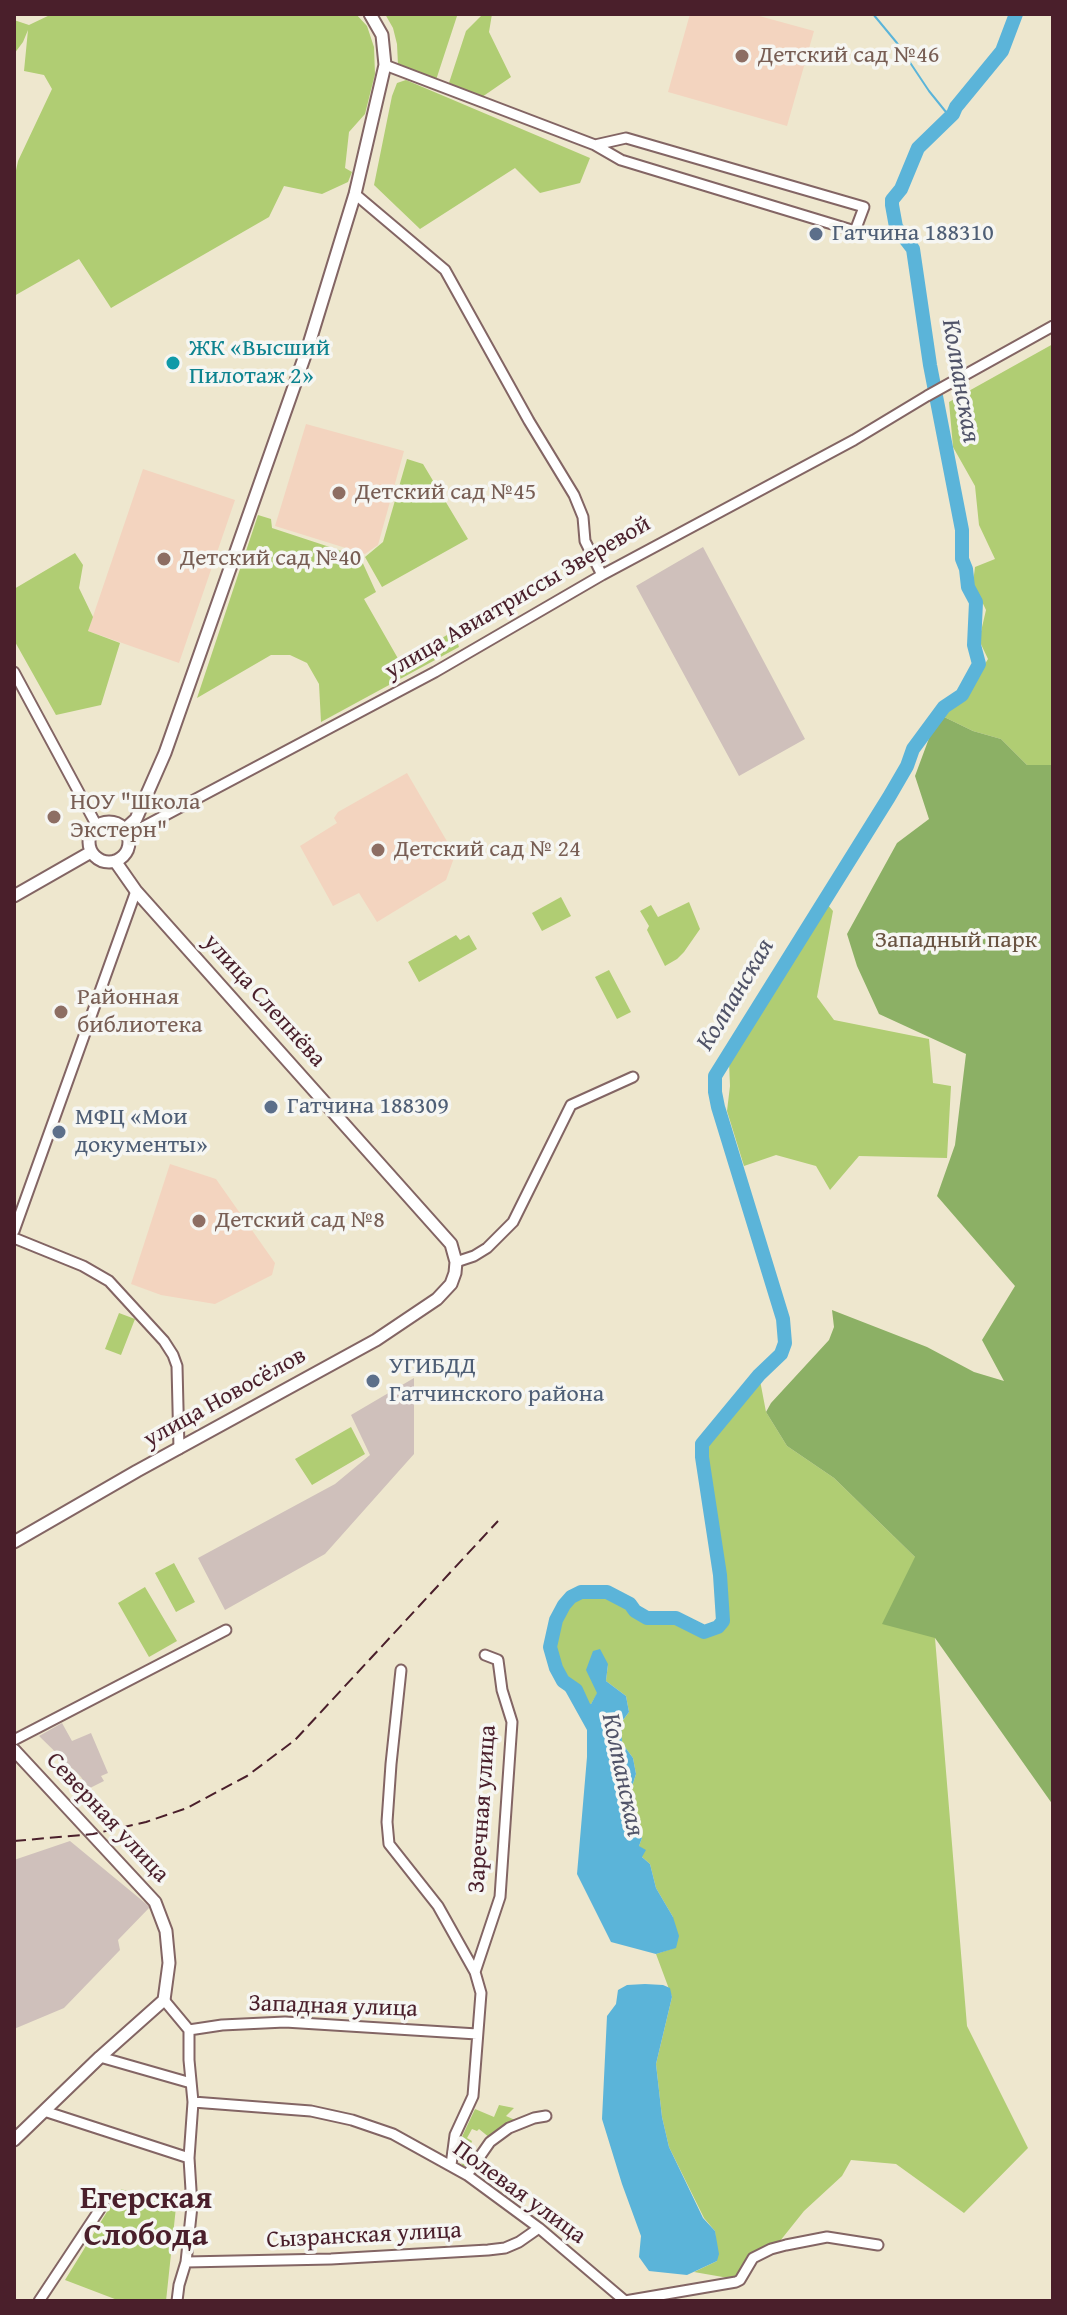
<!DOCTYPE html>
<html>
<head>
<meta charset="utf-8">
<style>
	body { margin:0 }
	#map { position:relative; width:1067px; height:2315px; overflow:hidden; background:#eee7ce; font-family:"Gentium Book Plus",serif }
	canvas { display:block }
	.frame { position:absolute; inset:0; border:16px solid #4a1f2b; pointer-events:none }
</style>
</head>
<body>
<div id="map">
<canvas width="1067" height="2315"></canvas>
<div class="frame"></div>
</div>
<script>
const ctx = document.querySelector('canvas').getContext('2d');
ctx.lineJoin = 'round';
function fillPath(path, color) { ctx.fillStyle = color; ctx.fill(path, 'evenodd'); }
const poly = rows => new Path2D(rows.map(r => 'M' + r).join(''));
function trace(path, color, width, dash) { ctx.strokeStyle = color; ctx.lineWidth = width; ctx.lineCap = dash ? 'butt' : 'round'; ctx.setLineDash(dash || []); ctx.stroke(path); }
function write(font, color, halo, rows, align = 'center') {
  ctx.font = font + ' "Gentium Book Plus",serif'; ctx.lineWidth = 7; ctx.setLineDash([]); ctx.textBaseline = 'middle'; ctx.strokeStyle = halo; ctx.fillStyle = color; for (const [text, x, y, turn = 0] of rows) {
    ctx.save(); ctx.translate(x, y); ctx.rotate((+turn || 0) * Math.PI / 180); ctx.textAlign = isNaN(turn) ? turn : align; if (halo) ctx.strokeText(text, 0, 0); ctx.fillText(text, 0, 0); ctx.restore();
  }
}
const built = poly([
	[690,14,752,14,814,31,787,126,668,92],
	[306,424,404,451,378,545,365,554,275,526],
	[143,469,235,500,179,663,88,631],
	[407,773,455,855,446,880,377,922,359,893,333,906,300,846,337,823,334,818,338,812],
	[170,1164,216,1179,275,1263,272,1275,215,1304,161,1295,131,1284]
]);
const industrial = poly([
	[703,547,805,739,739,776,636,586],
	[414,1378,414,1454,325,1554,225,1610,198,1558,335,1484,370,1455,351,1415],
	[62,1723,72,1741,91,1733,108,1773,101,1776,104,1781,88,1789,81,1777,39,1736],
	[70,1841,150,1907,118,1940,120,1950,64,2008,14,2029,14,1860]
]);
const green = poly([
	[52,14,356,14,367,26,374,47,375,74,365,114,349,132,345,168,352,172,348,182,322,194,284,186,269,217,111,308,79,259,14,296,14,180,18,161,52,89,44,75,24,71,28,30,23,42,14,54,14,20,29,25],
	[385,14,454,14,457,16,436,80,398,65,397,44,393,28],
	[483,14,492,14,489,32,511,77,482,97,449,83,466,31],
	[406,80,590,158,580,183,540,193,515,168,420,229,374,185,392,96,397,83],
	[1053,344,1053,765,1027,765,1001,739,973,731,938,714,965,696,988,659,979,640,986,610,973,583,975,567,995,559,979,525,975,486,953,447,949,402],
	[407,459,423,464,468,539,382,587,365,557,383,542],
	[258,515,271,519,272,528,360,557,376,592,364,599,400,662,454,631,459,647,321,722,319,684,307,663,290,655,271,655,197,698],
	[75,553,83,565,79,588,93,617,88,631,120,643,101,705,56,715,14,640,14,589],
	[561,897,571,916,542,931,532,913],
	[689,902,700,929,684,952,677,959,665,966,647,930,649,926,640,911,651,905,658,917],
	[827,904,833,911,817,997,834,1020,929,1039,933,1083,951,1086,947,1158,859,1156,830,1190,816,1166,776,1155,744,1166,727,1111,730,1086,729,1062],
	[456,935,460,940,469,935,477,949,419,982,408,962],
	[609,970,631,1012,617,1019,595,977],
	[119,1313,135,1319,121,1355,105,1349],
	[759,1375,766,1412,787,1446,834,1478,915,1557,935,1638,967,2026,1028,2148,964,2213,896,2164,851,2160,842,2176,804,2211,780,2241,771,2249,753,2258,740,2280,694,2272,717,2261,715,2231,704,2218,669,2147,662,2117,656,2064,672,1997,656,1954,671,1949,673,1917,656,1888,650,1864,641,1856,639,1846,642,1838,626,1806,636,1774,633,1758,622,1743,621,1723,629,1712,626,1696,606,1681,608,1664,597,1694,591,1704,586,1704,563,1681,556,1668,550,1647,556,1620,564,1605,571,1597,581,1592,607,1592,630,1604,635,1611,647,1618,676,1618,704,1632,718,1628,721,1623,723,1616,720,1575,702,1457,702,1444],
	[351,1427,365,1454,312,1485,295,1459],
	[174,1563,195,1602,176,1612,155,1573],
	[145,1587,177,1641,149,1657,118,1603],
	[499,2105,514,2108,506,2116,515,2120,490,2138,479,2129,477,2131,472,2129,467,2138,472,2141,465,2160,470,2164,463,2167,459,2157,460,2141,475,2109,494,2117],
	[121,2189,176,2207,166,2301,120,2301,65,2280]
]);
const forest = poly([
	[938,714,973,731,1001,739,1027,765,1053,765,1053,1805,935,1638,882,1624,915,1557,834,1478,787,1446,766,1412,771,1403,829,1340,834,1327,832,1310,927,1347,974,1372,1004,1381,982,1340,1015,1286,937,1196,955,1145,966,1054,879,1014,857,966,847,934,897,843,929,819,915,776]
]);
const water = poly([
	[600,1649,608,1664,606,1681,626,1696,629,1712,621,1723,622,1743,633,1758,636,1774,626,1806,642,1838,639,1846,646,1850,642,1857,650,1864,656,1888,673,1917,679,1936,676,1948,656,1954,611,1942,577,1874,587,1757,587,1730,562,1685,563,1681,586,1704,591,1704,597,1693,586,1670,593,1651],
	[645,1984,663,1985,670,1988,672,1997,656,2064,662,2117,669,2147,703,2218,715,2231,719,2254,717,2261,687,2275,649,2271,639,2257,641,2236,622,2184,602,2119,607,2016,616,2004,618,1990,627,1985]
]);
const stream = poly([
	[873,14,897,43,929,91,950,117]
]);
const river = poly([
	[586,1712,576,1690,563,1681,556,1668,550,1647,556,1620,564,1605,571,1597,581,1592,607,1592,630,1604,635,1611,647,1618,676,1618,704,1632,718,1627,723,1621,720,1575,702,1457,702,1444,759,1375,781,1354,785,1343,783,1319,718,1107,715,1092,715,1076,889,797,907,766,913,749,944,707,962,695,979,664,974,645,976,602,968,587,966,569,962,559,962,530,930,365,913,249,896,227,892,205,892,200,901,189,918,148,953,114,956,107,1002,51,1016,14]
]);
const minor = poly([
	[385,65,595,145,626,138,864,207,855,231,621,160,595,145],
	[355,194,445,270,529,421,574,495,583,517,585,541,602,575],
	[14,672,97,826],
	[128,835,435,672,602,575,854,440,927,396,1053,326],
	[14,1231,136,891],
	[14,1238,83,1266,109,1281,164,1341,173,1355,177,1366,179,1449],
	[456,1262,474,1256,487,1248,513,1222,571,1105,633,1077],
	[401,1670,391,1764,387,1822,389,1844,438,1906,475,1972,481,1993,473,2096,455,2135,451,2165],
	[14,1740,226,1630],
	[475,1972,500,1897,512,1722,502,1690,498,1660,485,1655],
	[164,2000,189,2030,189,2060,193,2102,189,2158,192,2206,186,2262,179,2285,177,2301],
	[189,2030,222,2025,285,2022,477,2034],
	[100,2057,191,2083],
	[193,2102,311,2111,352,2120,393,2134,467,2175,539,2228,625,2301],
	[44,2111,189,2158],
	[467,2175,490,2142,509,2128,534,2118,546,2116],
	[186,2262,331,2259,488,2250,505,2248,519,2242,539,2228],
	[39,2301,104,2203],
	[625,2301,736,2282,740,2280,753,2258,771,2249,786,2245,827,2237,878,2245]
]);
const tertiary = poly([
	'89 842a20 20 0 1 1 40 0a20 20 0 1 1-40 0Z',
	[125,829,136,819,165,753,309,344,355,194,385,65,382,35,370,14],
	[14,896,91,852],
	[14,1542,137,1471,376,1340,437,1299,451,1284,455,1273,456,1262,451,1244,136,891,115,861],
	[14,1750,155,1902,166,1931,169,1963,164,2000,100,2057,14,2140]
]);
const rail = poly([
	[14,1841,93,1834,146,1822,187,1808,247,1776,295,1740,498,1521]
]);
const markers = [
	[742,56,8,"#8d6e63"],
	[816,234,8,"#5c6f8a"],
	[173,363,8,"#0f9aa8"],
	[339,493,8,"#8d6e63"],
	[164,559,8,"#8d6e63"],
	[54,817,8,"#8d6e63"],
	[378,850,8,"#8d6e63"],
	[61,1012,8,"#8d6e63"],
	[271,1107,8,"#5c6f8a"],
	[59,1132,8,"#5c6f8a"],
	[199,1221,8,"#8d6e63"],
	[373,1381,8,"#5c6f8a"]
];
const educationNames = [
	["Детский сад №46",758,56],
	["Детский сад №45",355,493],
	["Детский сад №40",180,559],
	["НОУ \"Школа",70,803],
	["Экстерн\"",70,831],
	["Детский сад № 24",394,850],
	["Районная",77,998],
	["библиотека",77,1026],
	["Детский сад №8",215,1221]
];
const serviceNames = [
	["Гатчина 188310",832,234],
	["Гатчина 188309",287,1107],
	["МФЦ «Мои",75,1118],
	["документы»",75,1146],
	["УГИБДД",389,1367],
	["Гатчинского района",389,1395]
];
const cultureNames = [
	["ЖК «Высший",189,349],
	["Пилотаж 2»",189,377]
];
const streetNames = [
	["улица Авиатриссы Зверевой",518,598,-30],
	["улица Слепнёва",264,1001,48],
	["улица Новосёлов",225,1398,-29],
	["Заречная улица",483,1809,-86],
	["Северная улица",107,1818,47],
	["Западная улица",333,2007,2],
	["Полевая улица",519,2193,36],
	["Сызранская улица",364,2236,-3]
];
const parkNames = [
	["Западный парк",956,941]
];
const waterNames = [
	["Колпанская",960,381,80],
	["Колпанская",736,995,-59],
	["Колпанская",622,1775,78]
];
const districtNames = [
	["Егерская",146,2200],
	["Слобода",146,2237]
];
fillPath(built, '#f3d4bf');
fillPath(industrial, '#cfc0bb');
fillPath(green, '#b0cd73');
fillPath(forest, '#8cb065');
fillPath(water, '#5bb4d9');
trace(stream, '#5bb4d9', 2);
trace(river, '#5bb4d9', 14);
trace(minor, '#836564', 13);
trace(tertiary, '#836564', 15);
trace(minor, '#fff', 9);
trace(tertiary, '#fff', 11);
trace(rail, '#4a1f2b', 2, [12, 6]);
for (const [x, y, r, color] of markers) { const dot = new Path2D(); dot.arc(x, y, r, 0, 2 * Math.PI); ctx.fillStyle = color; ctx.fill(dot); trace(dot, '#f6f6f2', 3); }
write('24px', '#785e54', '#f6f6f2', educationNames, 'left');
write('24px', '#4e5e75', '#f6f6f2', serviceNames, 'left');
write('24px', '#0d838f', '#f6f6f2', cultureNames, 'left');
write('24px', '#4a1f2b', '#f6f6f2', streetNames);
write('24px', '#695341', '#f6f6f2', parkNames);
write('italic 26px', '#505368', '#f6f6f2', waterNames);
write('bold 32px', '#4a1f2b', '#f6f6f2', districtNames);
</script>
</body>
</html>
